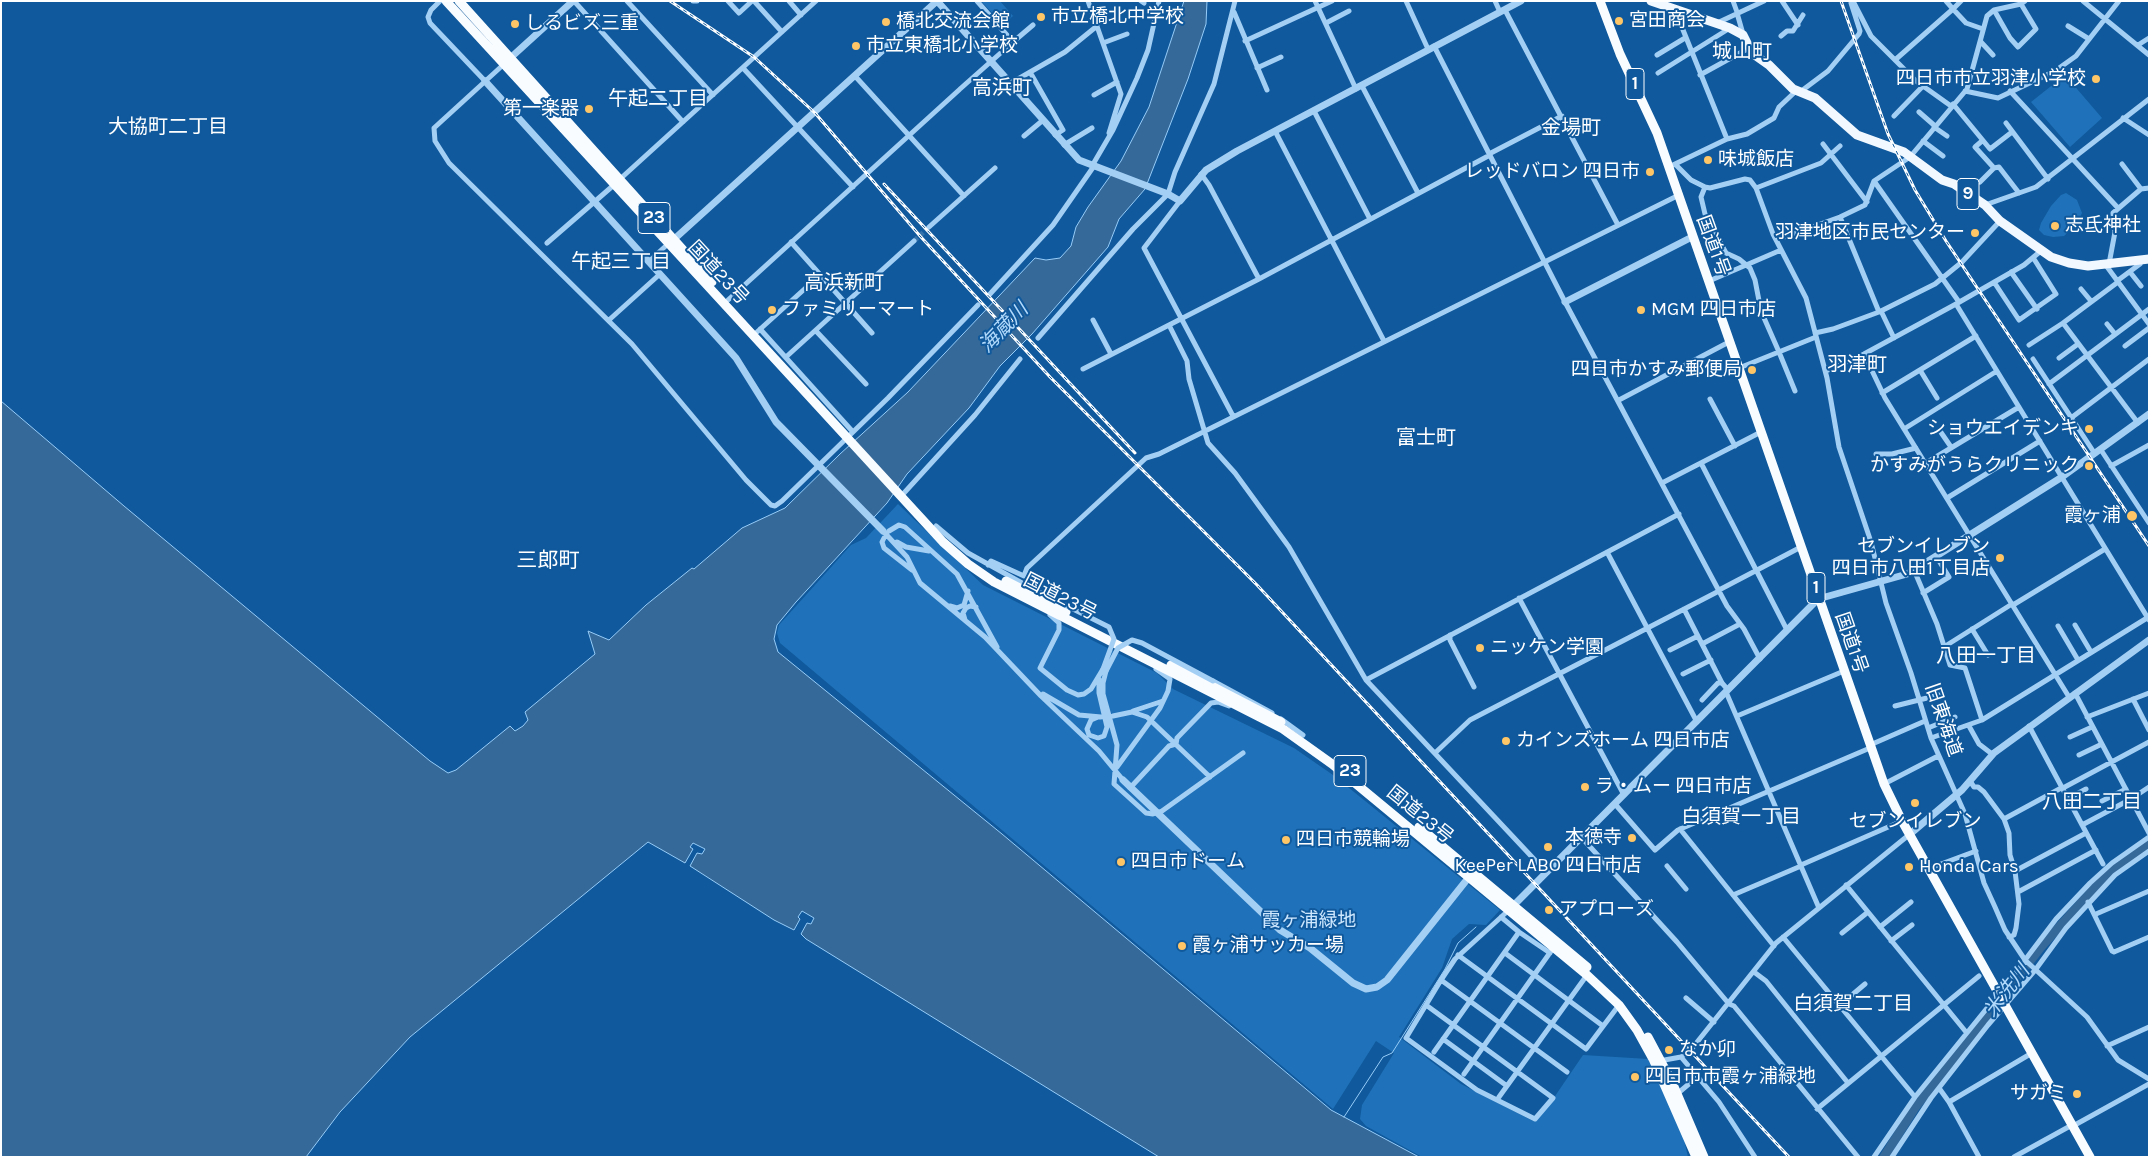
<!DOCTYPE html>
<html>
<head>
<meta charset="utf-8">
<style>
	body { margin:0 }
	#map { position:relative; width:2150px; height:1158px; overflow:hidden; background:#10599c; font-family:Karla,sans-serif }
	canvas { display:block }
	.frame { position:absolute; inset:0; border:2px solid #fff; pointer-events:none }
</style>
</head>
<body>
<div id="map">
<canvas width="2150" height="1158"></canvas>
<div class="frame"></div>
</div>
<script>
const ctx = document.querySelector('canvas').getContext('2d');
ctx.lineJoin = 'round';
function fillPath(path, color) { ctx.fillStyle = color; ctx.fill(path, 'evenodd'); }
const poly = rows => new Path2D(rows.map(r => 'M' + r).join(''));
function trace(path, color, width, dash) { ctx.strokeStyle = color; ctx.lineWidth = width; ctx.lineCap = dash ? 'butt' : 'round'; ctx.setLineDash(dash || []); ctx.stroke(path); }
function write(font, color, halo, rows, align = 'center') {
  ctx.font = font + ' Karla,"Noto Sans JP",sans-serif'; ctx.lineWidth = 4; ctx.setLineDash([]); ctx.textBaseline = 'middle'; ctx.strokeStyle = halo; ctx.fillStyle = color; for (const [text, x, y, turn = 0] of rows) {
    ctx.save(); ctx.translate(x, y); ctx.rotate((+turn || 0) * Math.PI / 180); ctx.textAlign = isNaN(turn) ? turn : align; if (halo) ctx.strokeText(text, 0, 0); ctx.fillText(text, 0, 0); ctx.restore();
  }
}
const green = poly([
	[981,1,1000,1,1013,16,1003,25],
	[2065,75,2102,118,2070,147,2031,102],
	[2066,193,2077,200,2082,213,2077,224,2064,236,2053,237,2044,235,2039,230,2041,223,2051,206,2061,195],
	[898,504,983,585,1157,673,1173,689,1294,748,1333,775,1500,910,1486,925,1469,924,1452,939,1442,968,1399,1037,1461,1084,1533,1121,1551,1102,1583,1055,1648,1059,1683,1135,1688,1157,1422,1157,1366,1126,1360,1119,1362,1105,1394,1053,1376,1041,1333,1109,780,643,777,633,779,625,851,545,866,538]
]);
const water = poly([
	[1184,1,1207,1,1206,24,1188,79,1145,189,1119,219,1108,247,1032,334,1000,366,969,408,907,474,887,503,796,602,777,625,774,639,778,652,1002,834,1331,1110,1419,1157,1159,1157,806,939,801,934,807,923,811,924,814,918,802,911,798,917,800,919,794,930,774,920,690,866,697,853,702,854,705,849,693,843,690,847,693,849,685,863,648,842,410,1037,340,1112,306,1157,1,1157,1,401,124,506,430,761,448,773,456,770,510,726,515,731,523,726,528,720,525,712,595,654,588,631,609,640,646,605,692,568,694,569,742,528,785,508,840,454,908,392,1035,258,1046,260,1060,258,1071,246,1076,227,1088,207,1121,161,1149,107,1184,1]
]);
const stream = poly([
	[1344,1117,1383,1057,1392,1053,1445,969,1458,943,1476,927]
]);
const river = poly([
	[1884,1157,1914,1109,2041,947,2099,883,2116,867,2149,843]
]);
const minorTunnel = poly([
	[914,241,929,227]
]);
const minor = poly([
	[440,1,431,10,428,17,430,23,485,81],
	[574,1,683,122],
	[627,1,713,95],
	[693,1,697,1],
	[728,1,739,13,752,1],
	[754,1,782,32],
	[789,1,801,15],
	[1088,1,1121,94,1109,133],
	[1141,1,1144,3],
	[1315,1,1356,89],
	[1406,1,1428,49],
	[1495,1,1500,12],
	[1733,1,1737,12],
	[1782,1,1798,25],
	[1853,1,1871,36,1916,81,1951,106],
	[1961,1,1953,9,1966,23,1983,29],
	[2083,1,2149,55],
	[1505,10,1618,225],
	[1675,10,1727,139],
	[1994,10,2010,38,2018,47,2036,29,2021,4],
	[1234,12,1267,90],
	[1737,13,1743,34],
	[1326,23,1349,11],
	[1717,23,1764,1],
	[2068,26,2089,39],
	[1781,36,1787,31,1793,31,1803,15],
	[1245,41,1332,1],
	[1013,42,1033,25],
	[1981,42,1993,55],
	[1103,43,1127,34],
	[2138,45,2149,38],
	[1434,46,1565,302,1727,606,1744,629,1760,659],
	[1657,55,1685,38],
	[1895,60,1953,9,1946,1],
	[503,65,434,128,435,141,449,163,632,344,746,480,771,505,775,506,782,501,888,398,978,305],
	[743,68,853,187],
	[1257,68,1281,57],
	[1030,72,1063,130,1055,135],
	[1658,73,1730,28],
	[1700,75,1749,48],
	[855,76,964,196],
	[1011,83,1065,52,1097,26],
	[1362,86,1418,193],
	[960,89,1013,42,977,1],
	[1965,91,1998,98,2055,71,2076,56,2119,1],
	[2010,91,2118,208],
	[1800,92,1828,71,1859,34,1860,31,1851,3],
	[1094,95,1117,82],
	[1953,104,1990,149,2012,132],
	[1314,111,1370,219],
	[1919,112,1935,126],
	[1894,116,1923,86],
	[2123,118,2149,135],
	[2006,123,2048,179],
	[1934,127,1947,136],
	[1275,131,1384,341],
	[1024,136,1042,121],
	[1923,141,1943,156],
	[1823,144,1867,202],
	[1064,145,1092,128],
	[1489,154,1562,116],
	[1675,164,1727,139,1747,134,1774,118,1779,107,1796,91],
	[2122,164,2141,189],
	[1092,166,1113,130,1137,78,1148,50,1159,1],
	[1669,167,1675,164,1691,180,1705,187,1710,188,1745,179,1750,180,1756,188,1773,234,1806,298,1827,378,1839,447,1871,542,1886,603,1911,673,1931,738,1965,814,1984,883,1995,907,2005,930,2025,960,2087,1017,2118,1060,2149,1079],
	[1994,168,1999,167,2019,193],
	[1201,174,1209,185,1259,279],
	[619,180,816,1],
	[1874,181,1959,302],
	[1980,182,1994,168,1975,147,1982,141],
	[1705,187,1701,197,1705,214,1726,253,1739,259,1750,268,1755,280,1761,311,1779,352],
	[1756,188,1821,163,1840,146],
	[1180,201,1144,248,1233,416],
	[1985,205,2036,187,2149,99],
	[1840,217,1879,312],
	[929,227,995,168],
	[1776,240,1840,217,1865,205,1874,181,1910,157,1967,89,1987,16,1994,10,2021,4,2025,1],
	[791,242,872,333],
	[547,243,615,184],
	[649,261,668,244],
	[2105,264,2149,324],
	[2109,264,2115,232,2113,213,2141,189,2149,188],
	[2011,272,2037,309],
	[2130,272,2141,286],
	[1709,281,1781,250],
	[2117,281,2140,264],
	[1994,282,2019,320,2056,294,2034,259],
	[2081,289,2091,301],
	[990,294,1053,225,1094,166],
	[728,300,959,90],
	[1956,304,2149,620],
	[1881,311,1894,338],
	[609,320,660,274],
	[1093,320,1111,354],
	[2063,323,2118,282],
	[2107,324,2115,334],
	[1169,325,1187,361,1189,379,1208,443,1235,473,1289,547,1366,680,1547,873],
	[760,329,853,432],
	[816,331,866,384],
	[757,332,820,275],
	[1815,333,1833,329,1879,312,1935,284,1962,262,2000,221],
	[1038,338,1133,229,1168,194,1175,172,1214,84,1235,1],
	[2029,345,2063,323,2138,423],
	[2125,346,2149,328],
	[1779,352,1795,391],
	[1864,354,1885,398,2069,697],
	[786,357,914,241],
	[2059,358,2078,344],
	[2033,359,2095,454],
	[1739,368,1816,337],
	[1083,369,1259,279,1490,155],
	[1920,370,1937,398],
	[1826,371,1864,354,1956,304,2024,265,2042,250],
	[2049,384,2149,309],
	[1882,393,1976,336],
	[1710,399,1735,446],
	[1619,400,1729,342],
	[2071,418,2149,359],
	[1904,429,1997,371],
	[1940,431,1951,447],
	[2101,450,2149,523],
	[1876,454,1892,454,1916,448],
	[1701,463,1787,630],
	[1926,463,2019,407],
	[2111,466,2149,445],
	[1662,483,1761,432],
	[904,493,975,415,1020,359],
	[1947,498,2040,441],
	[936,526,968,553,1031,588],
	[883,531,907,557,920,583,985,637,1041,696,1099,751,1123,780],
	[889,531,899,525,905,527,957,574,997,647],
	[884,538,882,542,884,548,912,570],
	[897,542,906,547,929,551],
	[1607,552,1697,722],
	[988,565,991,561,1024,576,1027,568,1040,556,1146,458,1159,454,1679,195],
	[1914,570,1937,624,1950,665,1965,668,1982,720],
	[1719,590,1801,547],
	[1923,593,1949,577,1936,556],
	[1519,598,1624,795],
	[2013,605,2105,549],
	[950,606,957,608,964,605,968,591],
	[1684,609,1722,683,1728,690],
	[1050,615,1059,623,1059,630,1040,668,1067,690,1078,695,1084,694,1091,689,1103,669],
	[965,620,963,613,966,608,970,606,976,607],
	[2075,625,2091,652],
	[2058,626,2078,660],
	[1972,629,1988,655],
	[1450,635,1450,640,1474,687],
	[1702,644,1740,624],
	[1947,645,2012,604],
	[1670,650,1698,636],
	[1106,671,1103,683,1103,694,1117,745,1114,784,1146,813,1153,814,1162,811,1243,753],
	[1683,674,1711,660],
	[1366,680,1679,514],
	[1213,681,1272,713],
	[1726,692,1819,908],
	[2075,693,2149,833],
	[1043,694,1079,715,1101,717],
	[2133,699,2149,730],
	[1702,700,1718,683,1722,683],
	[1895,706,1939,695],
	[1133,711,1163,701],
	[1113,716,1132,712,1147,717,1210,777],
	[1737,716,1844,671],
	[1098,717,1091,720,1087,729,1089,735,1098,738,1104,736,1107,727,1099,693,1099,679],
	[2087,717,2149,693],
	[1281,719,1303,735],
	[1969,726,1979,744,1992,754],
	[2029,726,2103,864],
	[1928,728,1955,717],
	[2070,737,2092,727],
	[1931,738,1982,720,2147,618],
	[1176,744,1177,738,1211,703,1218,702,1229,706],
	[1870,745,1925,721],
	[1435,753,1470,720,1719,591],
	[2079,755,2102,744],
	[1117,767,1160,708,1168,691,1170,679,1156,669],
	[1970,781,1974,787,1978,787,1984,792,2004,819,2009,833,2010,855,2015,871,2019,904,2016,928,2014,935,2009,937],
	[1884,784,1938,756],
	[1130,788,1169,746,1176,744],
	[2063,788,2149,742],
	[2069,798,2086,789],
	[2102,801,2126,789],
	[1615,804,1655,850,1678,830,1870,748],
	[2004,819,2063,787],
	[2082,825,2131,799,2149,787],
	[1680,829,1774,946],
	[1582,838,1677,942,1729,1004,1734,1006,1858,1157],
	[1801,865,1902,821],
	[1667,866,1686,889],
	[1933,867,1976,851],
	[2015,871,2086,833],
	[1846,885,1966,1032],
	[2018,892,2096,850],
	[1733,895,1801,866],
	[2088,902,2112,951,2114,952,2149,937],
	[2096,914,2149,891],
	[1501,917,1519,932,1550,953],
	[1880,927,1911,902],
	[1842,933,1868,912],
	[1783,937,1915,1097],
	[1891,941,1912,925],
	[1505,953,1603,1026],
	[1458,955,1586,1049,1619,1005],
	[2025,960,2056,919,2090,883,2112,863,2149,837],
	[1754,972,1766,981,1848,1083],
	[1441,980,1567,1072],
	[1686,998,1714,1022],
	[1426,1005,1553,1098,1535,1119,1477,1090,1406,1038,1441,980,1455,959,1510,909],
	[1839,1006,1865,984],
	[1443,1039,1507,1086],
	[2107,1046,2149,1027],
	[1434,1052,1519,932],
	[1681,1057,1719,1102,1755,1157],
	[1659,1061,1681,1057,1690,1051,1776,943,1910,834],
	[1464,1074,1554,947],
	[1939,1088,1949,1102],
	[1677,1094,1696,1078],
	[1499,1097,1587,975],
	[1817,1109,1979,976],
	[2073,1126,2149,1084],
	[1874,1157,1915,1097,2026,960],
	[1892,1157,1931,1098,1988,1025,2036,969,2066,928,2115,875,2149,851],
	[1979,1157,1949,1102,2032,1053],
	[2014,1157,2072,1125]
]);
const tertiary = poly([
	[938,2,1079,160,1168,194,1180,201,1206,170,1237,151,1521,1],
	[507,61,573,1],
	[485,81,736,358,776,422,883,531],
	[671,242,937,1],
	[1565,302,1692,237],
	[1123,780,1280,930,1310,948,1353,983,1366,989,1377,987,1387,980,1469,877],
	[1910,834,1962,790,1994,753,2149,640],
	[1514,905,1818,599,1907,574,1914,570,2062,477,2149,414]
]);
const primary = poly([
	[1651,1,1730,28,1743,35,1752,53,1769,65,1793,89,1815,98,1857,135,1904,152,1942,180,1954,184,1985,205,2000,221,2051,257,2069,263,2088,266,2149,259]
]);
const trunk = poly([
	[446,1,943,542,968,564,994,582,1283,729,1332,764,1587,975,1619,1005,1637,1030,1653,1059,1696,1157],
	[459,1,712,282],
	[1600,1,1620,54,1657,133,1884,784,1902,821,2090,1157],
	[1006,581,1066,612],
	[1171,665,1281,722],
	[1419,827,1587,967],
	[1648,1037,1672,1082,1704,1157]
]);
const rail = poly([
	[670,1,754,57,815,113,920,236,1050,377,1257,585,1789,1157],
	[1841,1,1888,134,1915,190,1946,241,2149,546],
	[884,184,1135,453]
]);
const minorBridge = poly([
	[1031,588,1109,627,1114,639,1103,669],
	[1106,671,1118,648,1132,640,1142,643,1213,681]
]);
const markers = [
	[1041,17,5,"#ffc668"],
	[1619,21,5,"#ffc668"],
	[886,22,5,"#ffc668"],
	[515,24,5,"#ffc668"],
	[856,46,5,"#ffc668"],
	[2096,79,5,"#ffc668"],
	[589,109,5,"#ffc668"],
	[1708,160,5,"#ffc668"],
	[1650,172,5,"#ffc668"],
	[2055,226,5,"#ffc668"],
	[1975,233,5,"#ffc668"],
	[772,310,5,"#ffc668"],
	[1641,310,5,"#ffc668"],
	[1752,370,5,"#ffc668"],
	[2089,429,5,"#ffc668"],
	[2089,466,5,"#ffc668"],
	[2132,516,6,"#ffc668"],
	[2000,558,5,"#ffc668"],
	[1480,648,5,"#ffc668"],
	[1506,741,5,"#ffc668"],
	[1585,787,5,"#ffc668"],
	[1915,803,5,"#ffc668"],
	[1632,838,5,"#ffc668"],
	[1286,840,5,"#ffc668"],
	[1548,847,5,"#ffc668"],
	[1121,862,5,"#ffc668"],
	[1909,867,5,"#ffc668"],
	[1549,910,5,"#ffc668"],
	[1182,946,5,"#ffc668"],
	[1669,1050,5,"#ffc668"],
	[1635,1077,5,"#ffc668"],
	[2077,1094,5,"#ffc668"]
];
const shields = [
	[1635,84,18],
	[1968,194,22],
	[654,218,32],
	[1816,588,18],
	[1350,771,32]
];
const shieldNames = [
	["1",1635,84],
	["9",1968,194],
	["23",654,218],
	["1",1816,588],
	["23",1350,771]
];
const poiNames = [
	["市立橋北中学校",1051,17],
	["宮田商会",1629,21],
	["橋北交流会館",896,22],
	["しるビズ三重",525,24],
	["市立東橋北小学校",866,46],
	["四日市市立羽津小学校",2086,79,"right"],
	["第一楽器",579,109,"right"],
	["味城飯店",1718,160],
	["レッドバロン 四日市",1640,172,"right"],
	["志氐神社",2065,226],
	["羽津地区市民センター",1965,233,"right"],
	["ファミリーマート",782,310],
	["MGM 四日市店",1651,310],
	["四日市かすみ郵便局",1742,370,"right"],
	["ショウエイデンキ",2079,429,"right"],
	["かすみがうらクリニック",2079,466,"right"],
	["霞ヶ浦",2121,516,"right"],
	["セブンイレブン",1990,547,"right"],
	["四日市八田1丁目店",1990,569,"right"],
	["ニッケン学園",1490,648],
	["カインズホーム 四日市店",1516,741],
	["ラ・ムー 四日市店",1595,787],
	["セブンイレブン",1915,822,"center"],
	["本徳寺",1622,838,"right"],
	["四日市競輪場",1296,840],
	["四日市ドーム",1131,862],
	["KeePer LABO 四日市店",1548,866,"center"],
	["Honda Cars",1919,867],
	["アプローズ",1559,910],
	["霞ヶ浦サッカー場",1192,946],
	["なか卯",1679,1050],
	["四日市市霞ヶ浦緑地",1645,1077],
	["サガミ",2067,1094,"right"]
];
const streetNames = [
	["国道1号",1713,246,70],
	["国道23号",718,273,47],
	["国道23号",1060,597,27],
	["国道1号",1851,643,71],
	["旧東海道",1943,720,71],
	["国道23号",1420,815,39]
];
const parkNames = [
	["霞ヶ浦緑地",1309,921]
];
const neighbourhoodNames = [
	["城山町",1742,52],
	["高浜町",1002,88],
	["午起二丁目",658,99],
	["大協町二丁目",168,127],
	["金場町",1571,128],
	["午起三丁目",621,262],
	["高浜新町",844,283],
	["羽津町",1857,365],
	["富士町",1426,438],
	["八田一丁目",1986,656],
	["八田二丁目",2092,802],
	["白須賀一丁目",1741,817],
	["白須賀二丁目",1853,1004]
];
const waterNames = [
	["海蔵川",1004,328,-46],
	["米洗川",2007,991,-52]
];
const quarterNames = [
	["三郎町",548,561]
];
fillPath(green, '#1f72b9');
fillPath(water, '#356999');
trace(water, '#96ccf8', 1);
trace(stream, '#96ccf8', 1);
trace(river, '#356999', 9);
trace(minorTunnel, '#3472ab', 5, [5, 2.5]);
trace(minor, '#a4cff5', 5);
trace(tertiary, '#a4cff5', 7);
trace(primary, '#f2f8ff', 9);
trace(trunk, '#f8fcff', 9);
trace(rail, '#fff', 3);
trace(rail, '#10599c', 1, [4]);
trace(minorBridge, '#a4cff5', 5);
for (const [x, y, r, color] of markers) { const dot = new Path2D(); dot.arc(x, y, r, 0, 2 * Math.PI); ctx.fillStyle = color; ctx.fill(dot); trace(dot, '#10599c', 2); }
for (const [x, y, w] of shields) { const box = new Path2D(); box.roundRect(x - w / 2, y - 15.5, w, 31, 4); ctx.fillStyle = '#10599c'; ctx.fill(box); trace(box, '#fff', 1); }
write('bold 18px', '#fff', null, shieldNames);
write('19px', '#fff', '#10599c', poiNames, 'left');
write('19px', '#fff', '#10599c', streetNames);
write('19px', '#cde7fe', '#10599c', parkNames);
write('20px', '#fff', '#10599c', neighbourhoodNames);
write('italic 20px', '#b1d9fb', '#10599c', waterNames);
write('21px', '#fff', '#10599c', quarterNames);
</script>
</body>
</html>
